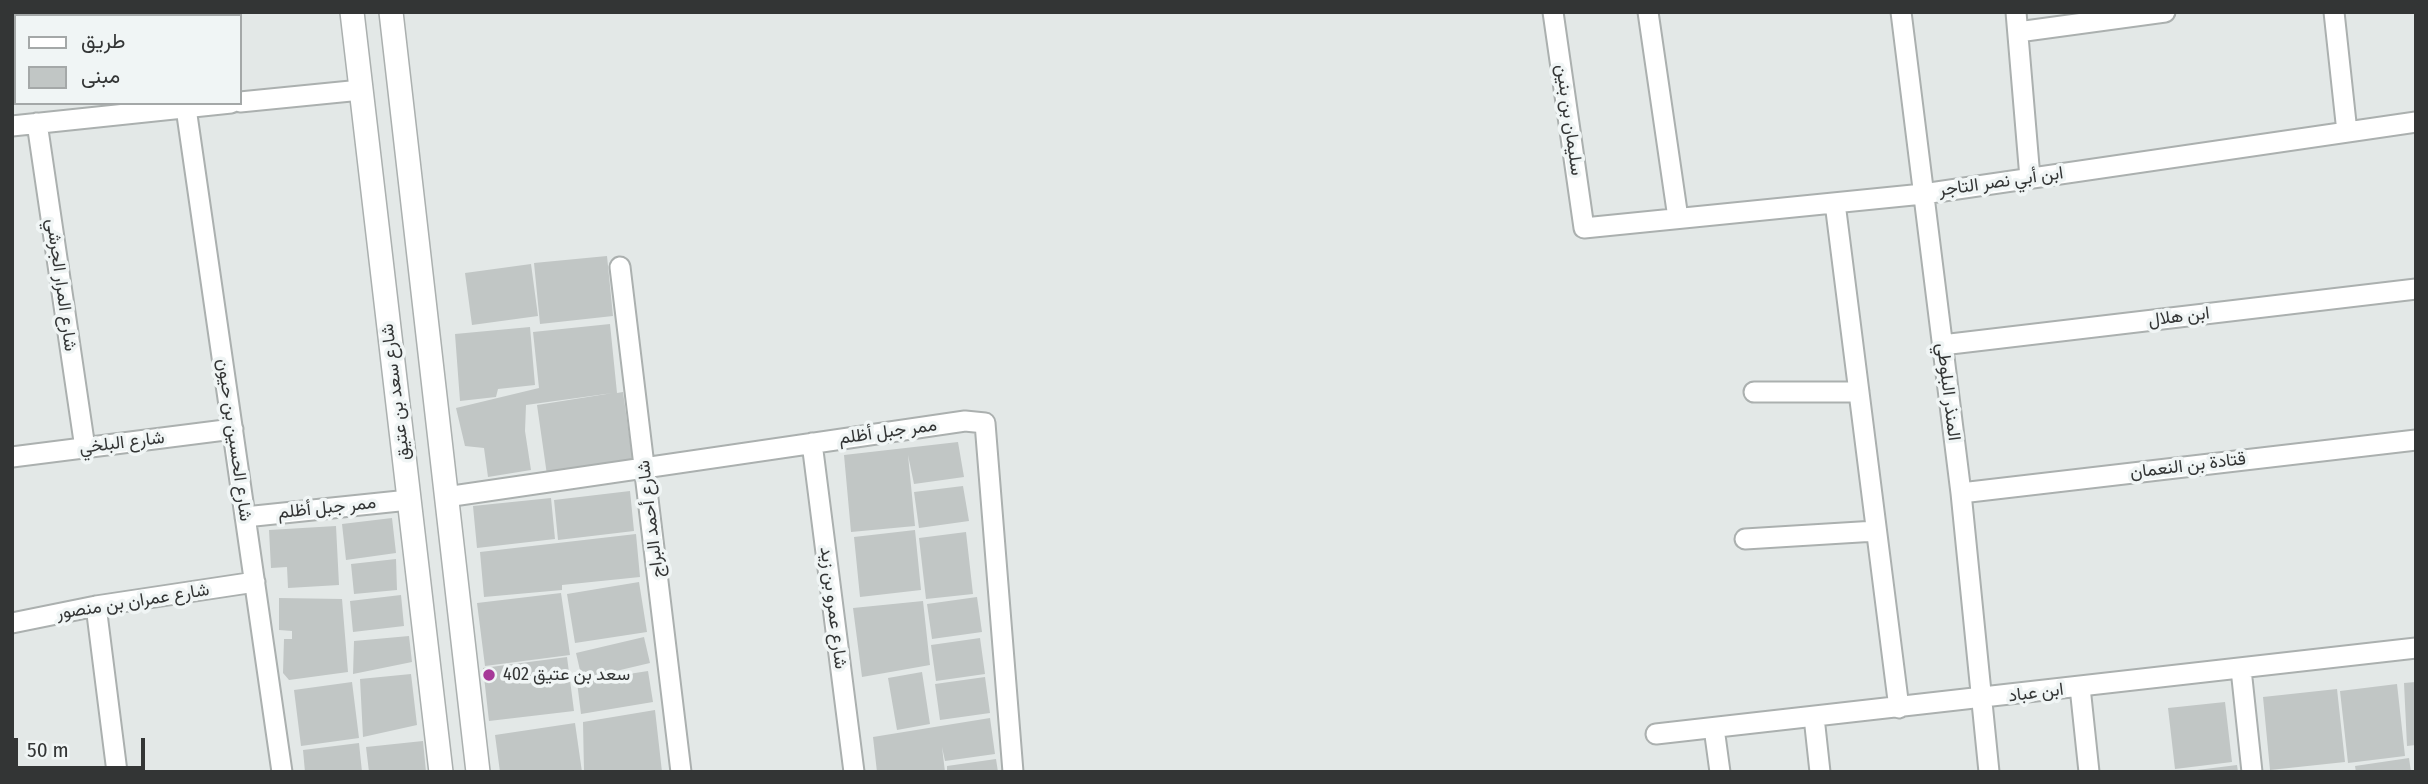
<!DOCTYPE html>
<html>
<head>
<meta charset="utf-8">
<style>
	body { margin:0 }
	#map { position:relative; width:2428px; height:784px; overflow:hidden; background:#e3e8e7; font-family:"Fira Sans Condensed",Vazirmatn,sans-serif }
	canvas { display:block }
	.frame { position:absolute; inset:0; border:14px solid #333535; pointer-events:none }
	.legend { position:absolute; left:14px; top:14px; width:228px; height:91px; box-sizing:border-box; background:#f0f5f5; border:2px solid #a4a8a8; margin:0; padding:9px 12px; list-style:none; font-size:21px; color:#333535 }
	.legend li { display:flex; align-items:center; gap:14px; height:35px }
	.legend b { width:35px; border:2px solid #a4a8a8 }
	.scale { position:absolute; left:14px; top:738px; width:131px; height:32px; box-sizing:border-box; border:4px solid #333535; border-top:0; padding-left:9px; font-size:21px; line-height:24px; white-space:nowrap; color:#333535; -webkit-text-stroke:5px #f0f5f5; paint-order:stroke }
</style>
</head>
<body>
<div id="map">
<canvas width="2428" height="784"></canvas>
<div class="frame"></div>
<ul class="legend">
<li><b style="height:9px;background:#fff"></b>طريق</li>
<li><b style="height:19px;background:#c1c6c5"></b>مبنى</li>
</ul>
<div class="scale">50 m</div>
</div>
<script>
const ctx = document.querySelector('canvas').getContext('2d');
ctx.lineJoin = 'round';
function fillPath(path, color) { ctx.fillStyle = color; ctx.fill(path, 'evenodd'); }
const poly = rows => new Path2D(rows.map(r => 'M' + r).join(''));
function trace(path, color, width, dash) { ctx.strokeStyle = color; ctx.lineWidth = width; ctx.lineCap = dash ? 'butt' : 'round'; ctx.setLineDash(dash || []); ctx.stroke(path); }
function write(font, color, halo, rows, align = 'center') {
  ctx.font = font + ' "Fira Sans Condensed",Vazirmatn,sans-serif'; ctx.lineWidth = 7; ctx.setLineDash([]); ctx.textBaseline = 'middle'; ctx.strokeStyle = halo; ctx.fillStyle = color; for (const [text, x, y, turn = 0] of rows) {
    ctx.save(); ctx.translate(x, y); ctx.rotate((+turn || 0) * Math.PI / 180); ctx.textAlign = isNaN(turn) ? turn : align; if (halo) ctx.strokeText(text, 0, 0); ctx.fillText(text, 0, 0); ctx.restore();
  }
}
const building = poly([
	[607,256,613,316,540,324,534,263],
	[531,264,538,316,472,325,465,273],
	[610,324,617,393,623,392,633,463,547,475,537,405,613,393,526,405,525,431,531,470,488,477,484,448,465,446,456,408,539,388,533,332],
	[530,327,535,385,498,389,496,397,460,401,455,334],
	[958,442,964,477,914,484,908,455,915,526,851,532,844,455],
	[963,486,969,521,919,528,914,492],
	[630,491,634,531,558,540,554,500],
	[551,498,555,539,477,548,473,506],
	[392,518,396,553,346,560,342,524],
	[336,526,339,585,288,588,287,567,271,568,269,530],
	[915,530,921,590,860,597,854,537],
	[966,532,973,594,926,599,919,538],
	[636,534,640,577,562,585,562,590,484,597,480,552],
	[396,559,397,590,354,594,351,564],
	[639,582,647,632,575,643,567,594],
	[561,593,570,655,485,666,477,603],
	[401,595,404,626,353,632,350,601],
	[977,597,982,632,932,639,927,604],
	[279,598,342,599,348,672,289,680,283,673,284,639,292,639,292,631,279,630],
	[923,601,930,665,862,677,853,608],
	[409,636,412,662,353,674,354,641],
	[644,637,650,663,582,679,576,653],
	[980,638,985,674,936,681,931,645],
	[567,657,574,711,489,721,483,668],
	[648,671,653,702,581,714,577,682],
	[922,672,930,724,897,730,888,678],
	[411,674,417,725,363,737,360,679],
	[985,677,990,713,940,720,935,684],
	[352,682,359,738,301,746,294,690],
	[2416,682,2416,745,2407,746,2404,683],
	[2397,684,2405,756,2348,763,2340,691],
	[2337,689,2345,762,2270,770,2263,697],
	[2225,702,2232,762,2175,769,2168,708],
	[655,710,662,772,584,772,583,722],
	[990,718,995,754,945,761,942,747,945,772,877,772,873,737],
	[575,723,582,772,500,772,495,735],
	[423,741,426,772,369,772,366,747],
	[359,743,362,772,305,772,303,750],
	[2409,758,2411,772,2356,772,2355,766],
	[996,759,998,772,947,772,947,766],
	[2237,765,2238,772,2197,772,2197,770]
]);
const minor = poly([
	[1553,12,1584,228,1923,194,2416,122],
	[1648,12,1678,218],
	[1901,12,1961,493,1989,772],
	[2016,12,2030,178],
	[2334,12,2347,132],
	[2018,32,2165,12],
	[240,102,361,90],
	[186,108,282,772],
	[37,123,85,448],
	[12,126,231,103],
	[1835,203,1899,708],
	[620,267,681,772],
	[1942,345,2416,289],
	[1754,392,1859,392],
	[812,443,854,772],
	[12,457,233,429],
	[1961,493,2416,440],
	[446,497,965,421,985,423,1013,772],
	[245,517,409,500],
	[1745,539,1876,531],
	[96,606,117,772],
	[12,623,96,606,255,582],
	[2241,669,2252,772],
	[2080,687,2089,772],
	[1814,717,1820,772],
	[1714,728,1720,772],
	[1656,734,2416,648]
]);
const tertiary = poly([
	[352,12,441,772],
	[391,12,478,772]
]);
const markers = [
	[489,675,7,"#a63998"]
];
const streetNames = [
	["سليمان بن بنين",1569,120,82],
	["ابن أبي نصر التاجر",2001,182,-8],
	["شارع المرار الجرشي",61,285,82],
	["ابن هلال",2179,317,-7],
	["شارع سعد بن عتيق",396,392,-97],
	["المنذر البلوطي",1948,392,83],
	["ممر جبل أظلم",888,432,-8],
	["شارع الحسين بن حيون",234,440,82],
	["شارع البلخي",122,443,-7],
	["قتادة بن النعمان",2188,466,-7],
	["ممر جبل أظلم",327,508,-6],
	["شارع أحمد البراج",651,519,-97],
	["شارع عمران بن منصور",133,602,-9],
	["شارع عمرو بن زيد",833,608,83],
	["ابن عباد",2036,693,-7]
];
const poiNames = [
	["سعد بن عتيق 402",503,675]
];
fillPath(building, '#c1c6c5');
trace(minor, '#abb0af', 23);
trace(tertiary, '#abb0af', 26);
trace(minor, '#fff', 19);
trace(tertiary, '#fff', 23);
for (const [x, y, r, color] of markers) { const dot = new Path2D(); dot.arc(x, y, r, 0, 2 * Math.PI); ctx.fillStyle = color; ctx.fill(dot); trace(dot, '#f0f5f5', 2.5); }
write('18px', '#333535', '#f0f5f5', streetNames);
write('18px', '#333535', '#f0f5f5', poiNames, 'left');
</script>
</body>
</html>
